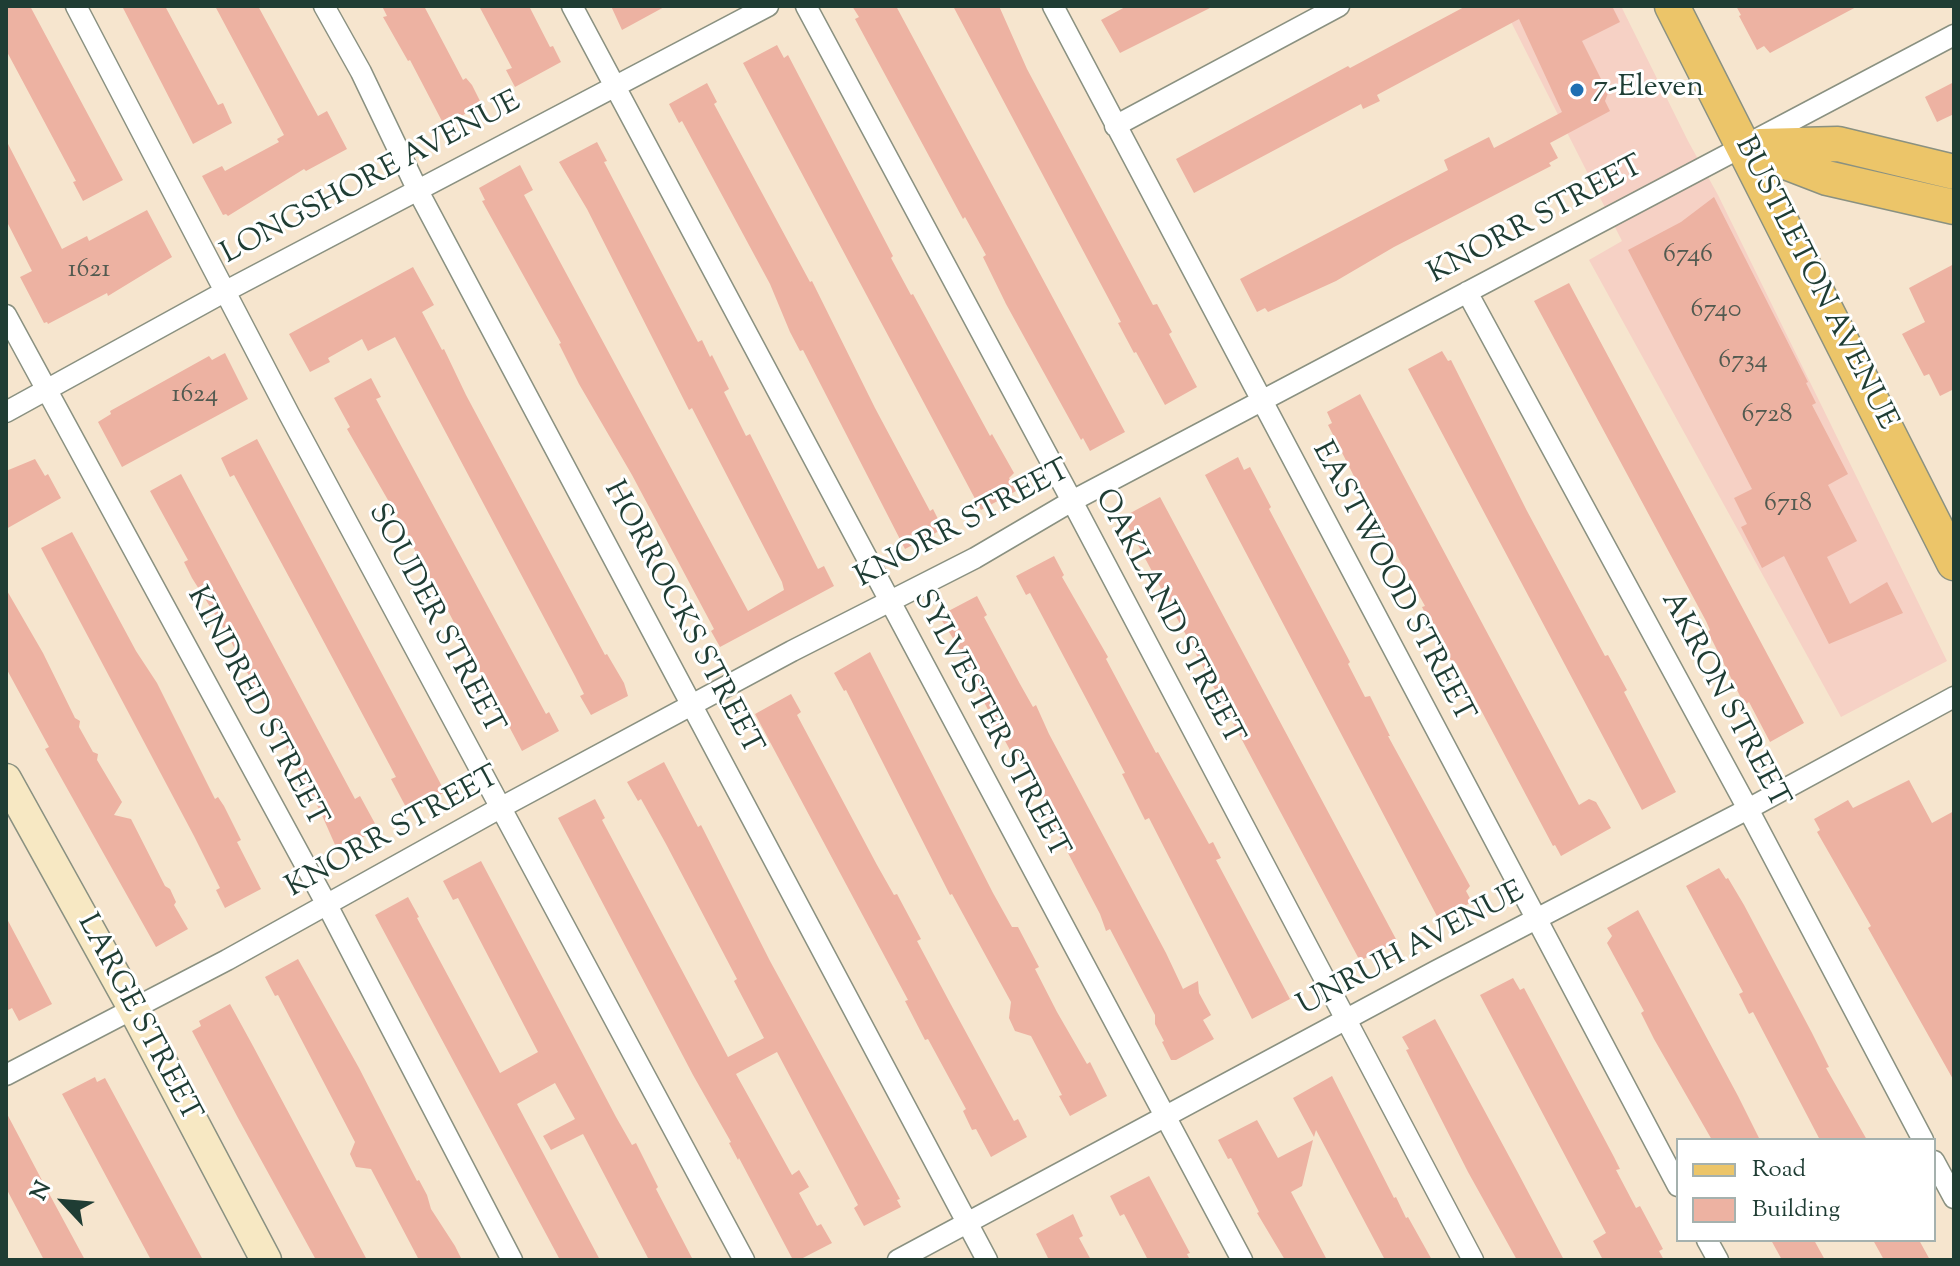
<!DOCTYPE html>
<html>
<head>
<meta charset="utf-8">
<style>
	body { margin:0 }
	#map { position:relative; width:1960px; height:1266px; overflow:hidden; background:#f6e5ce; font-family:"Sorts Mill Goudy",serif }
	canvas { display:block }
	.frame { position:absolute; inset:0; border:8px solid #1f3d34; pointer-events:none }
	.legend { position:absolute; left:1676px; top:1138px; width:260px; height:104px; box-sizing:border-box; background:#fff; border:2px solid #a5b1ae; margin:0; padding:10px 14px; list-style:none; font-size:24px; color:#1f3d34 }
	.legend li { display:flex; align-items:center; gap:16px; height:40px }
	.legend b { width:40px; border:2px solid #a5b1ae }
	.north { position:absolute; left:24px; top:1162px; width:80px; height:80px; -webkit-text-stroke:6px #fff; paint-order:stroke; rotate:296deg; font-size:22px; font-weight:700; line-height:32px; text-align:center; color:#1f3d34 }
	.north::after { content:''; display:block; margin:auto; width:28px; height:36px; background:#1f3d34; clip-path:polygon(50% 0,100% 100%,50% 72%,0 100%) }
</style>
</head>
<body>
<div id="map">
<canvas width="1960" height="1266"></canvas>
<div class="frame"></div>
<ul class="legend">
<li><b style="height:10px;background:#ecc569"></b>Road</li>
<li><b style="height:22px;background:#edb2a2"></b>Building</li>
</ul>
<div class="north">N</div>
</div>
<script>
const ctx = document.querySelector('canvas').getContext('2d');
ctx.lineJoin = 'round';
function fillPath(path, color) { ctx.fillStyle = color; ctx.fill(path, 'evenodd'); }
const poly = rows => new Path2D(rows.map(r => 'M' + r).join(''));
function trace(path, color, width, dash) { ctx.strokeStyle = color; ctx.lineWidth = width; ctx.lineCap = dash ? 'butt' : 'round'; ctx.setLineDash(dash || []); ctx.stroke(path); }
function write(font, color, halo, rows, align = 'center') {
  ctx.font = font + ' "Sorts Mill Goudy",serif'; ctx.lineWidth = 6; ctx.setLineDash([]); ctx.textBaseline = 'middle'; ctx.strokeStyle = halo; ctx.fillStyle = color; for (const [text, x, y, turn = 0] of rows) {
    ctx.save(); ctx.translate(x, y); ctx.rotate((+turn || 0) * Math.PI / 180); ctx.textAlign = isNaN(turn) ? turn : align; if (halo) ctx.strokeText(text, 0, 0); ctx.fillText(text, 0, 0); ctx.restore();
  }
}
const built = poly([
	[1503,6,1621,6,1688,141,1718,195,1947,661,1841,717,1589,260,1622,241]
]);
const building = poly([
	[6,6,30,6,123,180,83,201,73,182,76,181,6,50],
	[122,6,165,6,218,105,223,103,232,123,193,144],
	[215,6,258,6,318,116,327,111,347,149,306,171,304,169,228,216,226,214,223,215,202,176,222,166,225,171,279,142,277,139,284,135],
	[382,6,424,6,463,80,466,78,472,85,482,105,444,125,410,60,408,61,383,17,387,16],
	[479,6,529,6,550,47,553,46,561,62,515,87,506,70,512,68],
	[611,6,666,6,622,30],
	[852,6,896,6,1125,432,1090,451,1083,438,1081,440,1006,304,983,257,986,255,965,217,963,219,855,19,859,17],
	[953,6,999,6,1027,69,1153,305,1157,304,1172,332,1169,334,1197,387,1165,405,1136,352,1134,353,1118,323,1121,322],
	[1127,6,1214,6,1120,53,1101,20],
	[1466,6,1612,6,1620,22,1582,41,1608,93,1605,101,1610,111,1550,143,1558,158,1549,163,1551,166,1394,247,1336,281,1268,312,1265,308,1257,312,1240,279,1448,170,1444,160,1489,137,1494,148,1562,112,1519,19,1377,95,1380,101,1363,109,1361,104,1194,193,1176,159,1348,66,1350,68],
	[1736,6,1858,6,1770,53,1764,46,1757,50,1739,16,1741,15],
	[777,45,784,58,788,55,893,256,891,258,911,295,913,294,990,436,992,434,1014,473,1009,478,1016,491,981,510,743,63],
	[1954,82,1954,114,1937,122,1925,97],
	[707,83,717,102,714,104,810,282,812,281,875,408,930,511,933,509,943,529,905,549,803,350,800,351,790,332,770,284,682,121,679,123,669,104],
	[6,140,62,249,87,236,89,241,147,210,172,257,108,296,107,293,48,324,47,322,44,323,20,277,32,271,6,220],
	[597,142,607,161,604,162,698,342,702,340,710,357,712,355,729,389,724,392,746,436,750,434,818,569,824,566,834,586,720,647,711,631,714,629,632,475,579,384,559,344,561,343,482,201,485,200,479,188,520,165,533,190,524,195,748,611,784,590,782,582,692,408,689,410,587,209,559,162],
	[1714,197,1808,382,1806,383,1816,403,1812,405,1848,474,1828,485,1857,541,1827,557,1850,604,1887,582,1903,613,1829,644,1784,556,1762,568,1741,527,1747,524,1734,498,1752,489,1628,250,1681,222],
	[1954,264,1954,389,1940,396,1929,374,1924,376,1902,334,1925,322,1909,288],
	[413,267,434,305,422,312,442,350,444,349,466,395,605,655,607,654,624,683,628,696,591,715,580,696,584,694,575,676,395,337,368,351,362,339,328,358,330,362,310,372,289,334],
	[1569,283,1804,723,1770,742,1749,702,1746,704,1741,698,1708,632,1710,630,1706,621,1534,301],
	[1442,351,1448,361,1451,360,1527,511,1605,656,1608,655,1627,690,1624,692,1676,792,1642,810,1408,369],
	[225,353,248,399,122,467,98,422,111,414,110,411,209,356,212,360],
	[371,378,381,397,376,399,392,429,546,714,549,712,559,731,522,751,439,594,437,595,416,558,418,556,392,507,347,429,350,427,334,398],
	[1360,394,1579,805,1589,799,1596,802,1611,828,1561,856,1555,845,1553,846,1456,663,1453,664,1434,631,1422,607,1425,606,1395,552,1393,553,1328,425,1332,423,1327,412],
	[257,439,445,792,408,811,391,779,396,777,309,614,234,475,230,477,221,458],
	[1238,457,1244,470,1250,467,1271,507,1269,509,1350,662,1348,664,1365,697,1370,696,1390,736,1388,736,1470,886,1466,891,1472,902,1439,920,1205,475],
	[35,459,45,476,48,474,61,498,6,529,6,471],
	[181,474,355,799,360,796,378,829,341,849,339,846,336,847,321,813,226,632,192,578,184,562,188,560,150,491],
	[1160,497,1397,941,1360,961,1123,517],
	[72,532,136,651,157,683,215,799,218,797,224,806,241,840,237,842,261,889,225,908,216,890,220,888,194,836,41,548],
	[1054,556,1064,575,1062,577,1108,657,1106,659,1156,753,1158,752,1209,844,1213,842,1221,858,1216,860,1290,999,1252,1019,1149,818,1145,820,1122,774,1125,773,1090,706,1030,593,1026,595,1016,576],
	[6,589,43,653,75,718,80,721,79,727,93,752,98,754,97,760,122,802,114,815,131,819,165,886,170,889,176,902,174,905,188,929,156,947,45,749,49,747,6,668],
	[977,596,987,615,984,617,1020,684,1033,707,1036,705,1049,734,1166,953,1183,989,1198,981,1199,993,1211,1015,1203,1020,1214,1039,1176,1060,1171,1060,1162,1042,1164,1041,1155,1024,1155,1015,1110,929,1106,931,1100,914,1047,813,1050,812,1026,767,1021,761,1017,763,985,704,961,651,939,616],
	[870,652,993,893,1012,927,1018,927,1039,967,1035,969,1057,1012,1087,1064,1090,1062,1107,1096,1070,1116,1059,1096,1062,1095,1031,1036,1015,1031,1009,1018,1011,1002,952,894,950,895,846,690,844,691,834,673],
	[791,694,801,712,797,715,877,865,894,895,897,894,921,939,917,941,949,1001,1014,1121,1018,1119,1027,1137,991,1157,976,1129,972,1130,963,1111,966,1109,928,1039,925,1040,905,1001,908,1000,755,714],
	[664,762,698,827,701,825,770,961,900,1199,897,1200,901,1207,864,1226,854,1208,858,1205,777,1052,736,1074,792,1175,799,1170,809,1187,799,1193,817,1226,821,1224,832,1243,799,1260,793,1260,739,1158,738,1160,729,1143,731,1142,693,1075,558,818,595,799,605,818,602,820,728,1057,764,1038,734,981,737,979,666,844,641,799,638,801,627,782],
	[1909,780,1932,823,1954,811,1954,1081,1868,928,1871,926,1817,832,1820,830,1814,819,1848,800,1853,808],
	[481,861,616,1117,632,1145,636,1143,658,1187,656,1189,693,1260,649,1260,583,1134,551,1150,543,1136,575,1119,555,1083,517,1104,600,1260,560,1260,375,915,408,897,419,917,417,918,500,1073,538,1052,458,898,453,900,443,881],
	[1719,868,1726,879,1728,878,1744,905,1812,1033,1829,1067,1826,1068,1867,1140,1820,1140,1753,1012,1749,1014,1739,994,1743,992,1686,886],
	[1638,910,1738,1096,1760,1140,1712,1140,1654,1039,1641,1013,1644,1011,1607,943,1612,936,1607,928],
	[6,917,52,1004,19,1021,12,1008,6,1011],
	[298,959,359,1068,417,1181,419,1180,427,1195,431,1209,455,1246,462,1260,419,1260,371,1169,356,1167,350,1154,355,1142,278,995,275,996,265,977],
	[1513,978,1520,990,1524,988,1614,1157,1620,1169,1616,1170,1636,1208,1640,1206,1663,1249,1659,1251,1664,1260,1603,1260,1593,1241,1606,1233,1480,995],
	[230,1004,253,1046,367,1260,316,1260,238,1118,192,1031,201,1026,199,1021],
	[1435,1019,1517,1171,1564,1260,1517,1260,1468,1172,1406,1050,1409,1049,1402,1037],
	[1332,1076,1394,1198,1396,1197,1406,1218,1408,1217,1432,1260,1385,1260,1316,1130,1314,1137,1293,1098],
	[95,1077,97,1082,105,1078,203,1260,151,1260,62,1094],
	[6,1112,45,1186,85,1260,44,1260,6,1188],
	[1257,1120,1278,1158,1313,1140,1302,1186,1291,1192,1327,1260,1285,1260,1257,1213,1259,1212,1231,1158,1228,1159,1218,1140],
	[1149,1176,1190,1253,1187,1254,1190,1260,1148,1260,1124,1214,1120,1216,1110,1196],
	[1073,1214,1083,1236,1079,1238,1091,1260,1049,1260,1036,1234],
	[1771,1240,1814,1240,1825,1260,1782,1260],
	[1873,1240,1919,1240,1930,1260,1884,1260]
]);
const street = poly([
	[76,6,289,414,744,1260],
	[324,6,361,72,418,191,987,1260],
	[572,6,1242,1260],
	[806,6,1072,501,1473,1260],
	[1053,6,1678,1186],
	[1115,126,1339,6],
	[1467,292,1748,809,1923,1140],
	[6,315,327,905,512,1260],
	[6,412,226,291,768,6],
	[6,1075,227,960,500,808,792,651,975,558,1072,501,1954,35],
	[1934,1161,1954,1198],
	[1707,1240,1718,1260],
	[898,1260,1436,971,1748,809,1954,697]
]);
const secondary = poly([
	[6,779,133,1008,266,1260]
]);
const primary = poly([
	[1672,6,1954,563],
	[1744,146,1827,178,1954,207],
	[1760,146,1838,144,1954,172]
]);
const markers = [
	[1577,90,8,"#1f6fb2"]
];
const numberNames = [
	["6746",1688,257],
	["1621",89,272],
	["6740",1716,312],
	["6734",1743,363],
	["1624",195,397],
	["6728",1767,417],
	["6718",1788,506]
];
const poiNames = [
	["7-Eleven",1593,90]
];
const streetNames = [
	["LONGSHORE AVENUE",372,180,-28],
	["KNORR STREET",1537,222,-28],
	["BUSTLETON AVENUE",1814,284,63],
	["KNORR STREET",964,526,-28],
	["EASTWOOD STREET",1391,583,62],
	["OAKLAND STREET",1167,618,62],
	["HORROCKS STREET",681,619,62],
	["SOUDER STREET",434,620,62],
	["AKRON STREET",1723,701,62],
	["KINDRED STREET",255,708,62],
	["SYLVESTER STREET",989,725,62],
	["KNORR STREET",394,834,-29],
	["UNRUH AVENUE",1412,951,-28],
	["LARGE STREET",137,1019,62]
];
fillPath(built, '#f6d1c5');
fillPath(building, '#edb2a2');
trace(street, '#8a9181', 23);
trace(secondary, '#8a9181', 33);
trace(primary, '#8a9181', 37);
trace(street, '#fff', 20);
trace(secondary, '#f7e8c3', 30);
trace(primary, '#ecc569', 34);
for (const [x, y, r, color] of markers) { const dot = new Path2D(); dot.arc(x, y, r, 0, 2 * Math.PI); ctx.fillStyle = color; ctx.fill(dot); trace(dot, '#fff', 3); }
write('26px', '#525a50', null, numberNames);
write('30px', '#1f3d34', '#fff', poiNames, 'left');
write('30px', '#1f3d34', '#fff', streetNames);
</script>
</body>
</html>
